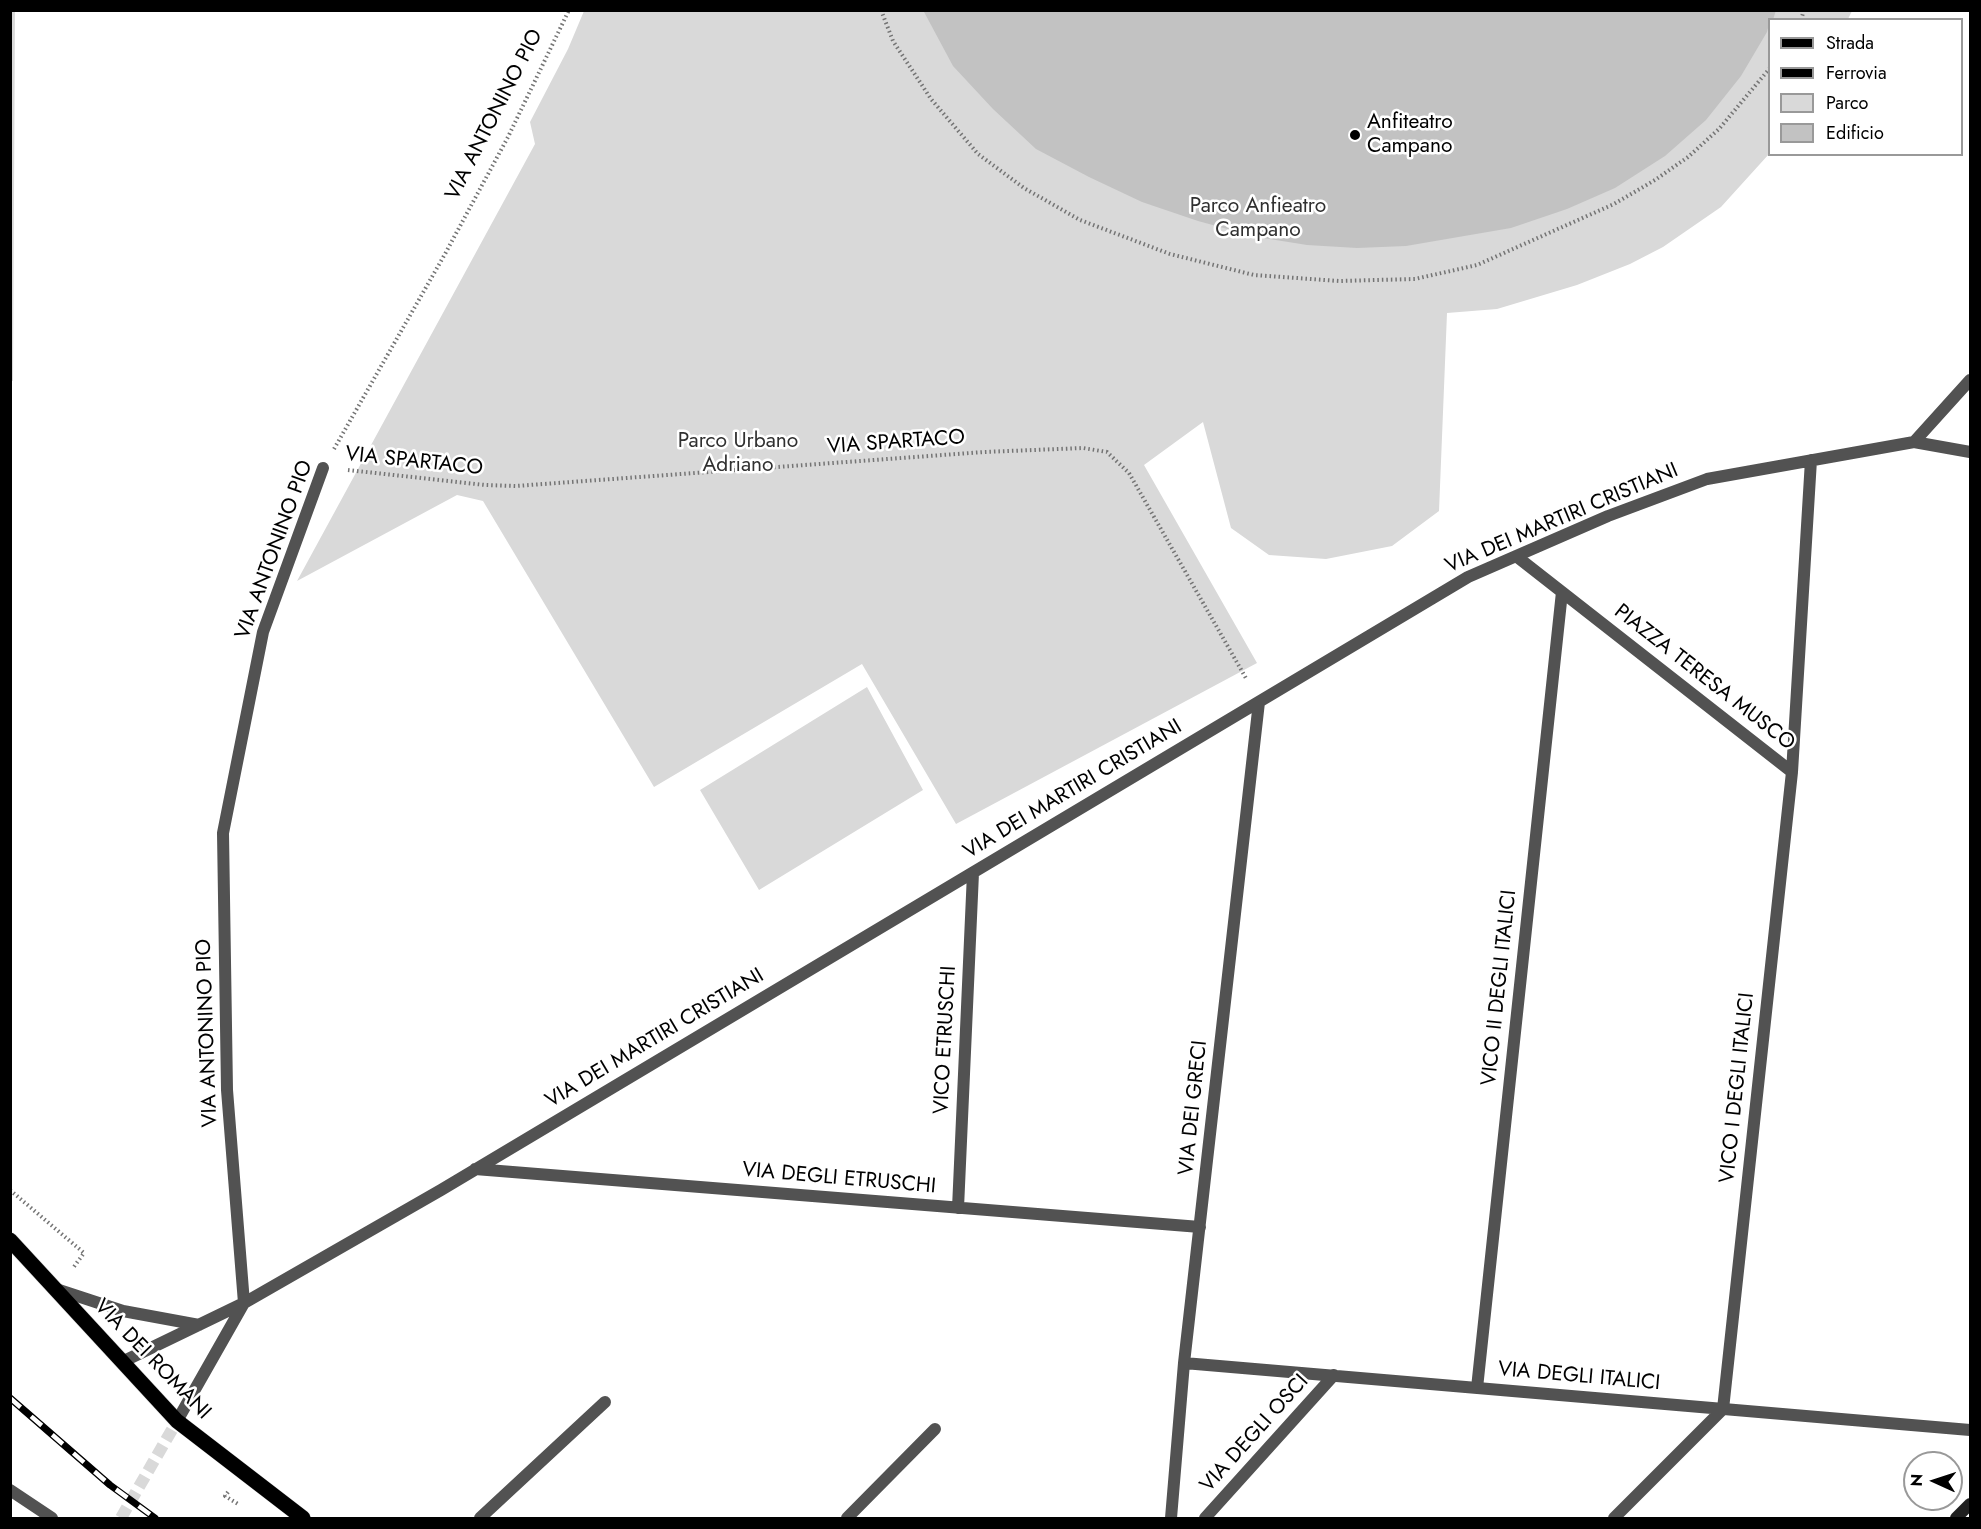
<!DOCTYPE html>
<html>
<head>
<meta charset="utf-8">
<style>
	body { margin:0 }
	#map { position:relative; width:1981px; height:1529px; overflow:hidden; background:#fff; font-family:Jost,sans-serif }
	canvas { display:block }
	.frame { position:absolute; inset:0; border:12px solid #000; pointer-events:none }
	.legend { position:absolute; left:1768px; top:18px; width:195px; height:138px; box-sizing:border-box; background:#fff; border:2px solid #999; margin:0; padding:8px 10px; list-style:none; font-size:18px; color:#000 }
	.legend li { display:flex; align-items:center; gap:12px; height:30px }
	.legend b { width:30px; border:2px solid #999 }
	.north { position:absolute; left:1903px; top:1451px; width:60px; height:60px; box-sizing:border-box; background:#fff; border:2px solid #999; border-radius:50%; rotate:273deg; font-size:16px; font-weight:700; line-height:24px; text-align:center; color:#000 }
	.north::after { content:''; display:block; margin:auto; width:21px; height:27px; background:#000; clip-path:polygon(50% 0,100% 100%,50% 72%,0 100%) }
</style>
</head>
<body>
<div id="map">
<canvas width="1981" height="1529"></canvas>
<div class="frame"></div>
<ul class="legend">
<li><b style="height:8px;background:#000"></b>Strada</li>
<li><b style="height:8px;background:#000"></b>Ferrovia</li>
<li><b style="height:16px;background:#d9d9d9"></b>Parco</li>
<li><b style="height:16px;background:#c2c2c2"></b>Edificio</li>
</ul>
<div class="north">N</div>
</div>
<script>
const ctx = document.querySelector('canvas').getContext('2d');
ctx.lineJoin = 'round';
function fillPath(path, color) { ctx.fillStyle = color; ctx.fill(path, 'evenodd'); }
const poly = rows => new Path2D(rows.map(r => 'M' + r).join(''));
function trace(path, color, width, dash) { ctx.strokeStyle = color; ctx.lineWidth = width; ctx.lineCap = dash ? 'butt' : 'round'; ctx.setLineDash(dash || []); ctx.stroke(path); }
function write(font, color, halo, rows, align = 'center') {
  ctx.font = font + ' Jost,sans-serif'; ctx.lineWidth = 5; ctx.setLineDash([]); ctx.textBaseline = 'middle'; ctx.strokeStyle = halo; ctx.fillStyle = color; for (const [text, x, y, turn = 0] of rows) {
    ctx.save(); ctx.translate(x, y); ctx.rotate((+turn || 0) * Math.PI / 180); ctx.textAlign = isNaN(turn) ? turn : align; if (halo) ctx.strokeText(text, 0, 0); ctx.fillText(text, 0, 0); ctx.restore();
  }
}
const green = poly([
	[15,11,13,381,10,380,10,11],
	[584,11,1852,11,1848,19,1770,20,1769,154,1721,207,1663,247,1630,264,1577,285,1497,309,1447,313,1439,511,1392,546,1326,559,1269,555,1231,528,1203,422,1144,465,1257,663,956,824,862,664,654,787,483,501,457,495,297,581,535,144,530,122,568,49],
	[867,687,923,790,759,890,700,790]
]);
const building = poly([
	[923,10,1776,10,1773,20,1770,20,1767,32,1741,76,1706,120,1665,156,1615,188,1567,209,1511,228,1406,246,1357,248,1307,245,1257,237,1198,221,1142,202,1089,177,1036,149,993,109,953,66]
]);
const streetTunnel = poly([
	[121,1518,177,1421]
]);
const path = poly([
	[881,10,893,41,931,99,978,154,1024,188,1080,220,1170,254,1254,275,1339,281,1415,279,1477,265,1614,204,1655,180,1688,157,1719,129,1770,68],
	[1801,20,1804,10],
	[334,449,445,254,508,137,569,10],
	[348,470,485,485,516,486,984,452,1083,448,1107,452,1129,473,1247,680],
	[10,1190,84,1253,73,1268],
	[228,1492,225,1496,238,1504]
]);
const street = poly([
	[1914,442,1970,380],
	[1516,556,1792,772,1811,460],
	[475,1169,1200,1227],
	[958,1208,973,873],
	[56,1289,123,1311,199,1325],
	[244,1303,227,1090,223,833,263,632,323,468],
	[122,1362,244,1303,441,1190,1468,577,1608,516,1707,479,1914,442,1970,452],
	[1184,1363,1970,1430],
	[1477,1388,1562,592],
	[177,1421,244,1303],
	[10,1490,52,1518],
	[480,1518,605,1402],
	[847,1518,935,1429],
	[1171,1518,1184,1363,1259,702],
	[1205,1518,1334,1375],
	[1614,1518,1723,1409,1792,772]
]);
const secondary = poly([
	[1956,1518,1970,1504]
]);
const primary = poly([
	[10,1240,177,1421,303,1518]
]);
const rail = poly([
	[10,1398,110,1485,155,1518]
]);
const markers = [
	[1355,135,6,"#000"]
];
const streetNames = [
	["VIA ANTONINO PIO",495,115,-63],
	["VIA SPARTACO",896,443,-4],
	["VIA SPARTACO",414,462,6],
	["VIA DEI MARTIRI CRISTIANI",1562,519,-23],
	["VIA ANTONINO PIO",275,550,-70],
	["PIAZZA TERESA MUSCO",1704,678,38],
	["VIA DEI MARTIRI CRISTIANI",1073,790,-31],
	["VICO II DEGLI ITALICI",1500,988,-84],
	["VIA ANTONINO PIO",208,1033,-92],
	["VIA DEI MARTIRI CRISTIANI",655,1039,-31],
	["VICO ETRUSCHI",946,1040,-87],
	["VICO I DEGLI ITALICI",1738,1088,-84],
	["VIA DEI GRECI",1194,1108,-84],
	["VIA DEGLI ETRUSCHI",839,1179,5],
	["VIA DEI ROMANI",152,1360,46],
	["VIA DEGLI ITALICI",1579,1377,5],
	["VIA DEGLI OSCI",1255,1434,-48]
];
const poiNames = [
	["Anfiteatro",1367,123],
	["Campano",1367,147]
];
const parkNames = [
	["Parco Anfieatro",1258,207],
	["Campano",1258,231],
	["Parco Urbano",738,442],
	["Adriano",738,466]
];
fillPath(green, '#d9d9d9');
fillPath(building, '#c2c2c2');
trace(streetTunnel, '#d9d9d9', 12, [12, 6]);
trace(primary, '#dbdbdb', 16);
trace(path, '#747474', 4, [1.5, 3]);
trace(street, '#525252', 12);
trace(secondary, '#1f1f1f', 12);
trace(primary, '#000', 15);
trace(rail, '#000', 7);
trace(rail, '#fff', 4.5, [14]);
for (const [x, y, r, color] of markers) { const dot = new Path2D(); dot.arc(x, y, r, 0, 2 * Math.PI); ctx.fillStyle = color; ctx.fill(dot); trace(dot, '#fff', 2); }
write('21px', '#000', '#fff', streetNames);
write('21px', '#000', '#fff', poiNames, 'left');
write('21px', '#303030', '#fff', parkNames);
</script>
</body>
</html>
